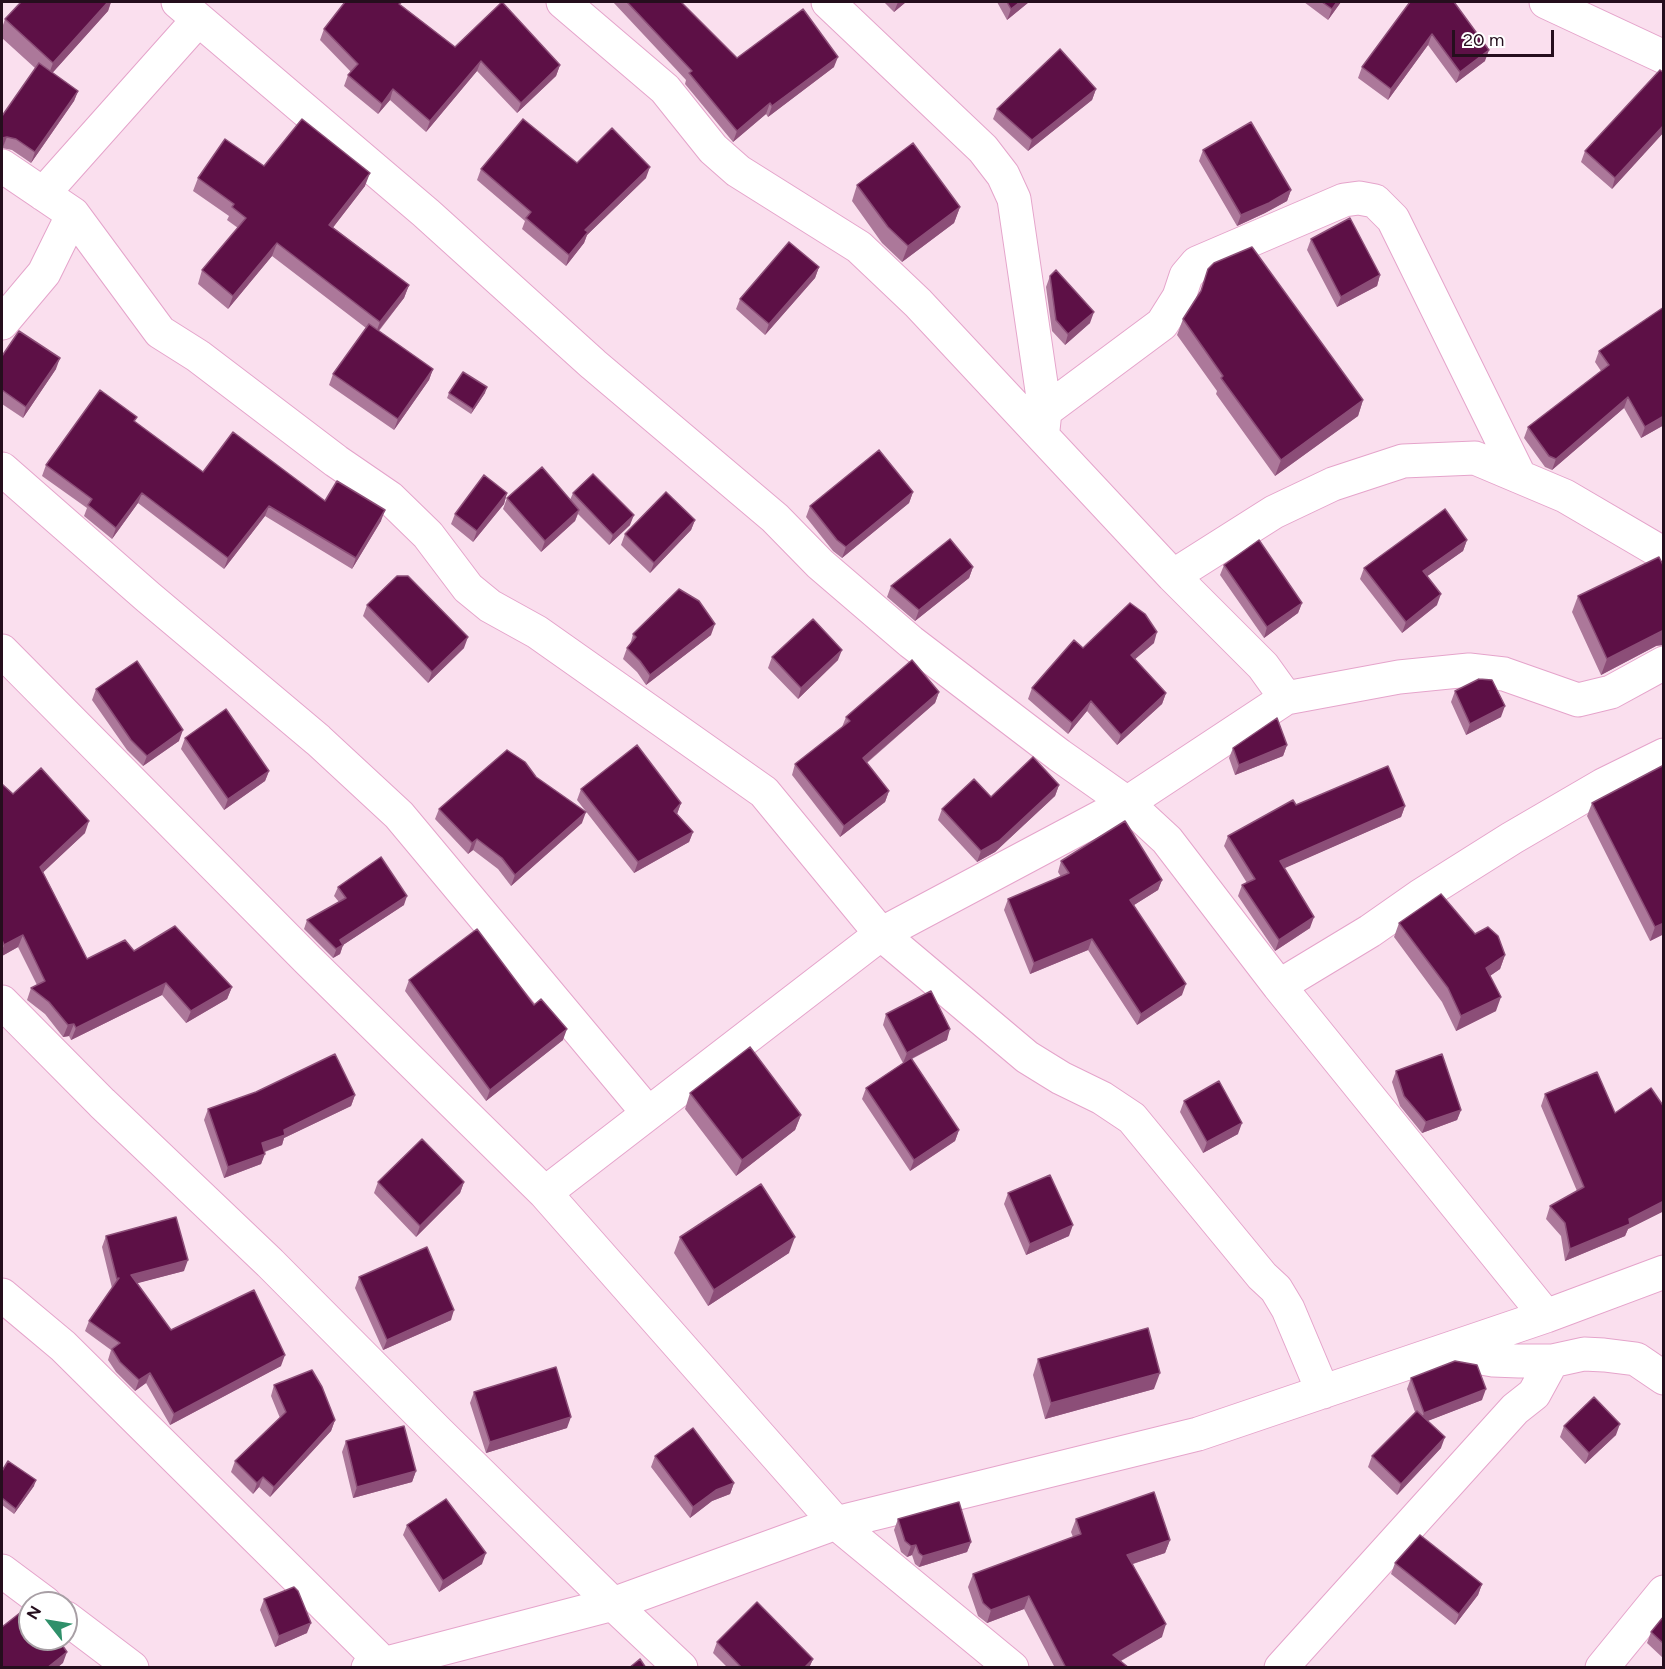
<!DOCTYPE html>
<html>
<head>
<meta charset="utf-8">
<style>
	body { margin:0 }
	#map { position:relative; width:1665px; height:1669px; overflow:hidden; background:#fadfee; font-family:Figtree,sans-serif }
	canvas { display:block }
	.frame { position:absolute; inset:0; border:3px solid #250e1d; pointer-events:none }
	.north { position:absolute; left:18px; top:1591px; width:60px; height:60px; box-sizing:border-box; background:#fff; border:2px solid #a89fa5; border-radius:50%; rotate:301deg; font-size:16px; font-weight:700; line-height:24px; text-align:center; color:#250e1d }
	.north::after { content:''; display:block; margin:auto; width:21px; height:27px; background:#2f906a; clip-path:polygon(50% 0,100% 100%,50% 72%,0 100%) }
	.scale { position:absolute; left:1452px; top:30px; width:102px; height:27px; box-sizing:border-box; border:3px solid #250e1d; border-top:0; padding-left:8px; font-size:18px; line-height:21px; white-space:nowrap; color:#250e1d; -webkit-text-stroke:4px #fff; paint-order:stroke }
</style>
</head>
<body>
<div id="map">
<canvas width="1665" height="1669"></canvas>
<div class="frame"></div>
<div class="north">N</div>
<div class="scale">20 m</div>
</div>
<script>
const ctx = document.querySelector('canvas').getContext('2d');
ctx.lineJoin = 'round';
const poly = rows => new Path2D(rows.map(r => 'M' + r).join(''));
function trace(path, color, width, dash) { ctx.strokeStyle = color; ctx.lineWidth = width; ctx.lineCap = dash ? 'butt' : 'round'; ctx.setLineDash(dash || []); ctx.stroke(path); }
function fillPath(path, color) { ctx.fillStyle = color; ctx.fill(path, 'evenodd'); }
const street = poly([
	[178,2,426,213,593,364,775,518,820,564,911,642,1059,755,1127,803,1167,840,1279,986,1546,1316],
	[563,2,665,89,713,149,738,171,859,247,918,303,1173,576,1263,666,1286,698],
	[828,2,983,149,1003,175,1014,199,1045,411,1043,430],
	[1546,2,1664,57],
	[2,166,73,214,160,332,198,356,336,461,390,498,428,535,468,588,490,606,537,632,764,792,881,934,1027,1057,1061,1078,1102,1098,1132,1118,1262,1276,1276,1289,1288,1309,1323,1392],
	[43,194,198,20],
	[2,323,44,273,73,214],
	[1045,411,1162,324,1179,297,1186,276,1197,263,1344,200,1359,198,1375,201,1393,219,1519,475],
	[2,469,148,597,318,740,399,815,648,1113],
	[1173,576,1274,512,1333,484,1403,461,1475,458,1565,496,1664,554],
	[2,651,308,960,545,1193,836,1523,1012,1668],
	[1279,986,1370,931,1420,896,1512,838,1603,785,1664,755],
	[2,1002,102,1103,270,1263,438,1432,613,1604,681,1668],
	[545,1193,881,934,1127,803,1286,698,1399,677,1469,670,1504,674,1578,700,1611,692,1664,663],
	[2,1295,63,1346,388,1668],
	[1447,1352,1493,1360,1519,1361,1552,1361,1584,1354,1604,1355,1636,1359,1664,1378],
	[2,1571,45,1603],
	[66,1618,132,1668],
	[368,1668,613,1604,836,1523,1198,1434,1546,1316,1664,1272],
	[1281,1668,1515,1409,1534,1394,1552,1361],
	[1602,1668,1664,1592]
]);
const wall = poly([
	[21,2,111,2,108,11,52,73,78,91,74,101,31,163,12,150,2,148,35,68,2,38,2,28,5,19],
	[613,2,681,2,737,58,834,67,768,117,766,114,733,142,685,84,686,80],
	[884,2,906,2,894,12],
	[997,2,1029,2,1007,20],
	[1304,2,1341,2,1328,20],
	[1410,2,1485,61,1456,83,1428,45,1388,100,1358,78,1362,67],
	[401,5,455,47,560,65,556,76,517,113,477,71,426,132,390,100,378,114,344,86,348,75,351,72,320,40,324,29],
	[1664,73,1664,132,1612,189,1581,162,1585,151],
	[1096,89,1092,100,1028,151,993,119,997,109],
	[1203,150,1291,190,1287,201,1265,213,1237,226,1199,161],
	[577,163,646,178,587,235,584,243,566,266,522,229,525,221,477,180,481,169],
	[264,166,365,186,333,227,409,285,404,298,379,331,433,369,429,380,394,430,329,385,333,374,366,328,272,256,228,309,198,284,202,270,238,228,227,220,229,216,193,191,198,178],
	[857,185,960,207,954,223,902,262,882,243,852,201],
	[1311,239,1380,275,1377,286,1337,307,1307,250],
	[819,267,815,278,765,335,736,309,740,299],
	[1050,276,1090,323,1065,345,1052,331,1046,287],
	[1183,319,1363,400,1358,416,1275,476,1216,394,1217,391,1177,335],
	[1599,351,1664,425,1641,438,1624,408,1552,470,1545,467,1524,438,1528,427,1601,371,1595,362],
	[2,356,56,369,23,418,2,404],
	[449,393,485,393,471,414,447,398],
	[135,422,203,472,325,501,381,521,352,569,265,516,224,569,138,503,112,539,84,516,87,508,42,476,46,465],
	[913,492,909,503,842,558,833,551,806,517,810,506],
	[507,493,504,504,473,542,451,524,455,514],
	[573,493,630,525,609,545,578,514,575,521,541,552,503,509,507,498,570,500],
	[695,520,691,530,650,573,621,545,625,534],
	[1467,540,1463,551,1427,576,1437,605,1402,633,1360,579,1364,568],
	[1224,565,1302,603,1298,613,1264,638,1220,575],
	[973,567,969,578,915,621,887,597,891,586],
	[1578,596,1656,646,1601,675,1572,612],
	[367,605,464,648,428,683,363,616],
	[633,634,711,635,646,685,637,672,623,659,627,648,630,645],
	[1154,643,1135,659,1166,693,1162,704,1117,745,1087,711,1068,734,1028,699,1032,688,1083,648],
	[772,657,838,660,798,699,768,668],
	[96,689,179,741,143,766,127,750,92,700],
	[1455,691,1501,717,1466,735,1451,702],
	[939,692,935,703,867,763,889,791,885,802,840,837,792,775,795,764,842,727,846,717],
	[185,738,269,771,265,781,224,810,181,749],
	[1287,745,1283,756,1235,775,1229,758,1233,748],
	[536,777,582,823,511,886,498,869,473,850,468,854,435,819,439,809],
	[2,784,13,794,85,833,43,872,87,959,134,951,232,987,227,999,186,1023,162,995,71,1040,69,1036,63,1037,45,1014,27,1000,31,988,37,985,18,947,2,956],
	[1059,785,1055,796,995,852,977,862,938,820,942,809,991,797],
	[581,789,681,803,677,814,693,832,689,842,634,873,577,800],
	[1592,803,1664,934,1650,941,1587,816],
	[1296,805,1405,806,1401,817,1284,868,1310,928,1275,951,1238,896,1242,885,1247,883,1224,846,1228,836],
	[1061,861,1162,880,1158,890,1134,905,1182,995,1137,1025,1088,950,1030,974,1004,910,1008,899,1061,877,1058,872],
	[338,887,404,905,343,945,340,954,333,958,304,929,307,920,339,902,334,896],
	[1399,923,1475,934,1505,955,1500,969,1490,976,1496,1011,1456,1031,1442,1002,1394,937],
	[409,980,534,1005,563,1040,486,1101,405,991],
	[886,1014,947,1040,912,1059,959,1130,955,1141,910,1171,862,1099,866,1088,903,1063,883,1025],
	[1396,1071,1461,1110,1457,1120,1422,1133,1400,1106,1392,1082],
	[690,1093,801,1115,795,1130,736,1176,685,1109],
	[1545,1094,1615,1113,1664,1107,1664,1211,1628,1229,1625,1236,1565,1261,1561,1236,1546,1219,1550,1206,1577,1191,1541,1106],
	[355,1095,351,1106,284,1138,282,1145,265,1152,261,1164,224,1178,204,1120,208,1109],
	[1184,1101,1238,1134,1203,1153,1180,1112],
	[378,1182,464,1182,460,1193,416,1237,374,1193],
	[1008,1193,1069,1236,1026,1255,1004,1204],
	[106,1236,184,1271,137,1283,171,1330,281,1366,170,1425,146,1383,135,1391,116,1372,108,1360,111,1350,85,1331,89,1321,112,1288,102,1247],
	[680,1237,789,1253,708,1306,674,1253],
	[359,1277,451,1320,383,1350,355,1288],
	[1038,1359,1154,1389,1045,1419,1033,1375],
	[1411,1378,1482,1400,1427,1421,1441,1448,1397,1495,1368,1467,1372,1456,1415,1412,1407,1389],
	[274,1385,335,1420,331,1431,270,1497,259,1487,253,1494,231,1472,235,1461,280,1418,271,1396],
	[474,1392,567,1428,486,1453,470,1403],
	[1564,1426,1616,1435,1585,1464,1560,1437],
	[346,1441,416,1471,412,1482,353,1498,342,1452],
	[655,1456,734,1483,730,1494,712,1501,690,1518,651,1467],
	[2,1471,34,1486,14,1514,2,1505],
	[898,1519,971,1542,967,1552,919,1567,915,1564,912,1555,907,1557,901,1552,894,1530],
	[1076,1519,1170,1540,1165,1553,1133,1564,1162,1637,1121,1661,1129,1668,1055,1668,1024,1609,987,1623,978,1616,968,1587,973,1574,1073,1537,1071,1532],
	[407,1525,482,1564,439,1592,403,1535],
	[1395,1563,1482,1584,1478,1595,1455,1625,1391,1574],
	[264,1599,307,1633,275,1647,260,1610],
	[1664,1616,1664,1659,1647,1643,1651,1632],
	[717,1642,813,1659,809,1668,728,1668,713,1653]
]);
const shadedWall = poly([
	[108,2,111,2,108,11,47,79,53,63],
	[898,2,906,2,894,12],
	[1020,2,1029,2,1007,20,1011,9],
	[1337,2,1341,2,1328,20,1332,9],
	[1432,34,1428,45,1388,100,1391,89],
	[1489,50,1485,61,1456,83,1460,72],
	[838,57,834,67,768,117,772,106],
	[481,61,477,71,426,132,430,121],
	[560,65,556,76,517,113,521,103],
	[393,89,390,100,378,114,382,104],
	[1096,89,1092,100,1028,151,1032,140],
	[78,91,74,101,31,163,35,152],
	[770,103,766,114,733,142,737,131],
	[1664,125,1664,132,1612,189,1615,178],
	[7,137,3,147,2,148,2,138],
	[650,167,646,178,587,235,584,243,566,266,569,255,585,230],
	[370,173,365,186,325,238,329,225],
	[1291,190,1287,201,1265,213,1237,226,1241,215],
	[960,207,954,223,902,262,908,246],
	[277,243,272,256,228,309,233,296],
	[819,267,815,278,765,335,769,324],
	[1380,275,1377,286,1337,307,1341,297],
	[409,285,404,298,375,335,380,322],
	[1094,312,1090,323,1065,345,1068,334],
	[60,358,56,369,23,418,26,407],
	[433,369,429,380,394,430,398,419],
	[487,387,485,393,471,414,473,409],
	[1628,397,1624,408,1552,470,1556,459],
	[1363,400,1358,416,1275,476,1281,460],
	[1664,416,1664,425,1641,438,1645,427],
	[913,492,909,503,842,558,846,547],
	[142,493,138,503,112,539,116,528],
	[507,493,504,504,473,542,477,531],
	[269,506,265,516,224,569,228,558],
	[385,510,381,521,352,569,356,558],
	[579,510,575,521,541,552,545,541],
	[634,515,630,525,609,545,613,535],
	[695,520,691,530,650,573,654,563],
	[1467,540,1463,551,1419,582,1423,571],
	[973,567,969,578,915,621,919,610],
	[1441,594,1437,605,1402,633,1406,622],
	[1302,603,1298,613,1264,638,1267,627],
	[715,624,711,635,646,685,650,675],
	[1661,630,1664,630,1664,645,1656,646,1601,675,1607,659],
	[1157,632,1154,643,1127,666,1131,655],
	[468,637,464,648,428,683,432,672],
	[842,650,838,660,798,699,801,688],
	[939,692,935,703,859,769,863,758],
	[1166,693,1162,704,1117,745,1121,735],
	[1091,701,1087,711,1068,734,1072,723],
	[1505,706,1501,717,1466,735,1470,724],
	[183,730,179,741,143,766,147,756],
	[1287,745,1283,756,1235,775,1239,765],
	[269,771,265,781,224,810,228,799],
	[1059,785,1055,796,995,852,977,862,981,851],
	[889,791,885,802,840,837,844,826],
	[681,803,677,814,670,821,674,811],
	[1405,806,1401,817,1276,872,1280,861],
	[586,812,582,823,511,886,515,875],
	[89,821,85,833,36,879,40,867],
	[693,832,689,842,634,873,638,862],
	[477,839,473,850,468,854,472,843],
	[1162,880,1158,890,1126,910,1130,900],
	[407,896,404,905,343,945,340,954,333,958,340,940],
	[1314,917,1310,928,1275,951,1279,940],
	[1664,923,1664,934,1650,941,1655,927],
	[23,935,18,947,2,956,2,951,4,945],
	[1092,939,1088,950,1030,974,1034,963],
	[1505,955,1500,969,1481,982,1486,968],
	[166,983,162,995,71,1040,76,1028],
	[1186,984,1182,995,1137,1025,1141,1014],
	[232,987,227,999,186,1023,191,1011],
	[1501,997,1496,1011,1456,1031,1461,1016],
	[74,1024,69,1036,63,1037,68,1025],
	[567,1029,563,1040,486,1101,490,1090],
	[950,1029,947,1040,903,1063,907,1053],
	[355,1095,351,1106,284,1138,282,1145,258,1154,262,1143,284,1130],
	[1461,1110,1457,1120,1422,1133,1426,1122],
	[801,1115,795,1130,736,1176,742,1160],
	[1242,1123,1238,1134,1203,1153,1207,1142],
	[959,1130,955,1141,910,1171,914,1160],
	[265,1154,261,1164,224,1178,228,1167],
	[464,1182,460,1193,416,1237,420,1226],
	[1664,1201,1664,1211,1628,1229,1625,1236,1565,1261,1570,1249],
	[1073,1225,1069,1236,1026,1255,1030,1244],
	[795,1237,789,1253,708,1306,714,1290],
	[188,1260,184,1271,127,1286,131,1275],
	[454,1310,451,1320,383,1350,387,1340],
	[285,1355,281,1366,170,1425,174,1414],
	[150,1373,146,1383,135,1391,139,1380],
	[1160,1373,1154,1389,1045,1419,1051,1403],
	[1486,1389,1482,1400,1420,1424,1424,1413],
	[571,1417,567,1428,486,1453,490,1442],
	[335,1420,331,1431,270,1497,274,1487],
	[1620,1424,1616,1435,1585,1464,1589,1453],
	[1445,1437,1441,1448,1397,1495,1401,1484],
	[416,1471,412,1482,353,1498,357,1487],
	[263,1477,259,1487,253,1494,257,1483],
	[36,1480,34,1486,14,1514,16,1509],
	[734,1483,730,1494,712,1501,690,1518,693,1507,716,1490],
	[1170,1540,1165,1553,1123,1567,1127,1555],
	[971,1542,967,1552,919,1567,923,1556],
	[916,1545,912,1555,907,1557,911,1546],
	[486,1553,482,1564,439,1592,443,1581],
	[1482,1584,1478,1595,1455,1625,1459,1614],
	[1029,1596,1024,1609,987,1623,991,1610],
	[311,1623,307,1633,275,1647,279,1636],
	[1166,1624,1162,1637,1108,1668,1113,1655],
	[67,1652,63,1663,57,1668,47,1668],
	[813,1659,809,1668,804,1668]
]);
const building = poly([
	[21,2,108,2,53,63,5,19,21,2],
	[345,2,402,2,399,4,455,47,502,2,560,65,521,103,481,61,430,121,393,89,382,104,348,75,358,64,324,29,345,2],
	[627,2,681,2,737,58,803,9,838,57,772,106,770,103,737,131,689,73,692,71,627,2],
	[1007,2,1020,2,1011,9,1007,2],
	[1322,2,1337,2,1332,9,1322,2],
	[1410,2,1454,2,1489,50,1460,72,1432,34,1391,89,1362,67,1410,2],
	[1060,49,1096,89,1032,140,997,109,1060,49],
	[39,63,78,91,35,152,16,139,7,137,2,138,2,116,39,63],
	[1660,70,1664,73,1664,125,1615,178,1585,151,1660,70],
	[302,119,370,173,329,225,409,285,380,322,277,243,233,296,202,270,246,218,232,207,234,204,198,178,225,139,264,166,302,119],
	[523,119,577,163,612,128,650,167,585,230,588,232,569,255,526,218,531,212,481,169,523,119],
	[1251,122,1291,190,1269,203,1241,215,1203,150,1251,122],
	[913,143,960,207,908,246,888,227,857,185,913,143],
	[1350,218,1380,275,1341,297,1311,239,1350,218],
	[789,242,819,267,769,324,740,299,789,242],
	[1252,247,1363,400,1281,460,1221,378,1223,376,1183,319,1201,291,1208,269,1214,263,1252,247],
	[1056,270,1094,312,1068,334,1056,320,1050,276,1056,270],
	[1664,307,1664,416,1645,427,1628,397,1556,459,1549,456,1528,427,1609,365,1599,351,1664,307],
	[369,324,433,369,398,419,333,374,369,324],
	[19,331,60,358,26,407,2,390,2,356,19,331],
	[463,372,487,387,473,409,449,393,463,372],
	[100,390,137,417,134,421,203,472,233,432,325,501,337,481,385,510,356,558,269,506,228,558,142,493,116,528,88,505,92,499,46,465,100,390],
	[879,450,913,492,846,547,837,540,810,506,879,450],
	[542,467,579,510,545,541,507,498,542,467],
	[593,474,634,515,613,535,573,493,593,474],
	[484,475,507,493,477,531,455,514,484,475],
	[666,492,695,520,654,563,625,534,666,492],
	[1445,509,1467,540,1423,571,1441,594,1406,622,1364,568,1445,509],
	[950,539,973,567,919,610,891,586,950,539],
	[1259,540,1302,603,1267,627,1224,565,1259,540],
	[1659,557,1664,567,1664,630,1607,659,1578,596,1659,557],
	[397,576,408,576,468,637,432,672,367,605,397,576],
	[679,589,699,601,715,624,650,675,640,661,627,648,636,637,633,634,679,589],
	[1130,603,1145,614,1157,632,1131,655,1166,693,1121,735,1091,701,1072,723,1032,688,1074,640,1083,648,1130,603],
	[813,619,842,650,801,688,772,657,813,619],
	[912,660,939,692,863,758,889,791,844,826,795,764,850,721,846,717,912,660],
	[137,661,183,730,147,756,131,740,96,689,137,661],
	[1479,679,1492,680,1505,706,1470,724,1455,691,1479,679],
	[226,709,269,771,228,799,185,738,226,709],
	[1277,718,1287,745,1239,765,1233,748,1277,718],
	[637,745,681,803,674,811,693,832,638,862,581,789,637,745],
	[507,750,525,762,536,777,586,812,515,875,502,858,477,839,472,843,439,809,507,750],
	[1033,757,1059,785,999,841,981,851,942,809,974,779,991,797,1033,757],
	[1664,765,1664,923,1655,927,1592,803,1664,765],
	[1388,766,1405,806,1280,861,1314,917,1279,940,1242,885,1255,879,1228,836,1293,800,1296,805,1388,766],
	[41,768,89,821,40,867,87,959,125,940,134,951,175,926,232,987,191,1011,166,983,76,1028,74,1024,68,1025,49,1002,31,988,45,981,23,935,4,945,2,940,2,784,13,794,41,768],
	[1125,821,1162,880,1130,900,1186,984,1141,1014,1092,939,1034,963,1008,899,1069,873,1061,861,1125,821],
	[381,857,407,896,340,940,343,945,336,949,307,920,346,898,338,887,381,857],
	[1441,894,1475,934,1488,927,1498,936,1505,955,1486,968,1501,997,1461,1016,1448,988,1399,923,1441,894],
	[477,929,534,1005,541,999,567,1029,490,1090,409,980,477,929],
	[931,991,950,1029,907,1053,886,1014,931,991],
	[750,1047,801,1115,742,1160,690,1093,750,1047],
	[335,1054,355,1095,284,1130,285,1135,262,1143,265,1154,228,1167,208,1109,256,1092,335,1054],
	[1442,1054,1461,1110,1426,1122,1404,1096,1396,1071,1442,1054],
	[911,1058,959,1130,914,1160,866,1088,911,1058],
	[1597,1072,1615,1113,1651,1088,1664,1107,1664,1201,1629,1219,1630,1224,1570,1249,1565,1223,1550,1206,1584,1187,1545,1094,1597,1072],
	[1219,1081,1242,1123,1207,1142,1184,1101,1219,1081],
	[422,1139,464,1182,420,1226,378,1182,422,1139],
	[1050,1175,1073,1225,1030,1244,1008,1193,1050,1175],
	[761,1184,795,1237,714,1290,680,1237,761,1184],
	[176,1217,188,1260,131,1275,171,1330,254,1290,285,1355,174,1414,150,1373,139,1380,120,1362,112,1349,120,1343,89,1321,119,1278,117,1279,106,1236,176,1217],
	[427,1247,454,1310,387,1340,359,1277,427,1247],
	[1148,1328,1160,1373,1051,1403,1038,1359,1148,1328],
	[1455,1361,1477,1365,1486,1389,1424,1413,1411,1378,1455,1361],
	[556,1367,571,1417,490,1442,474,1392,556,1367],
	[312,1370,322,1387,335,1420,274,1487,263,1477,257,1483,235,1461,286,1412,274,1385,312,1370],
	[1594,1397,1620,1424,1589,1453,1564,1426,1594,1397],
	[1417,1411,1445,1437,1401,1484,1372,1456,1417,1411],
	[404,1426,416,1471,357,1487,346,1441,404,1426],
	[693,1428,734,1483,716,1490,693,1507,655,1456,693,1428],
	[8,1461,36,1480,16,1509,2,1498,2,1471,8,1461],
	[1154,1492,1170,1540,1127,1555,1166,1624,1113,1655,1129,1668,1066,1668,1029,1596,991,1610,983,1603,973,1574,1081,1534,1076,1519,1154,1492],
	[446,1499,486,1553,443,1581,407,1525,446,1499],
	[959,1502,971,1542,923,1556,919,1553,916,1545,911,1546,905,1541,898,1519,959,1502],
	[1420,1535,1482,1584,1459,1614,1395,1563,1420,1535],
	[294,1587,298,1591,311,1623,279,1636,264,1599,294,1587],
	[757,1602,813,1659,804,1668,742,1668,717,1642,757,1602],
	[30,1605,30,1639,58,1639,67,1652,47,1668,2,1668,2,1627,30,1605],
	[1664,1616,1664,1644,1651,1632,1664,1616],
	[640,1659,646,1668,629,1668,640,1659]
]);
trace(street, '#e5a4cb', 35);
trace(street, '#fff', 33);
fillPath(wall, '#ac789a');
fillPath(shadedWall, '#8c4e78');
fillPath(building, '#5d1046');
trace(building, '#8c4e78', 1.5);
</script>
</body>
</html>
